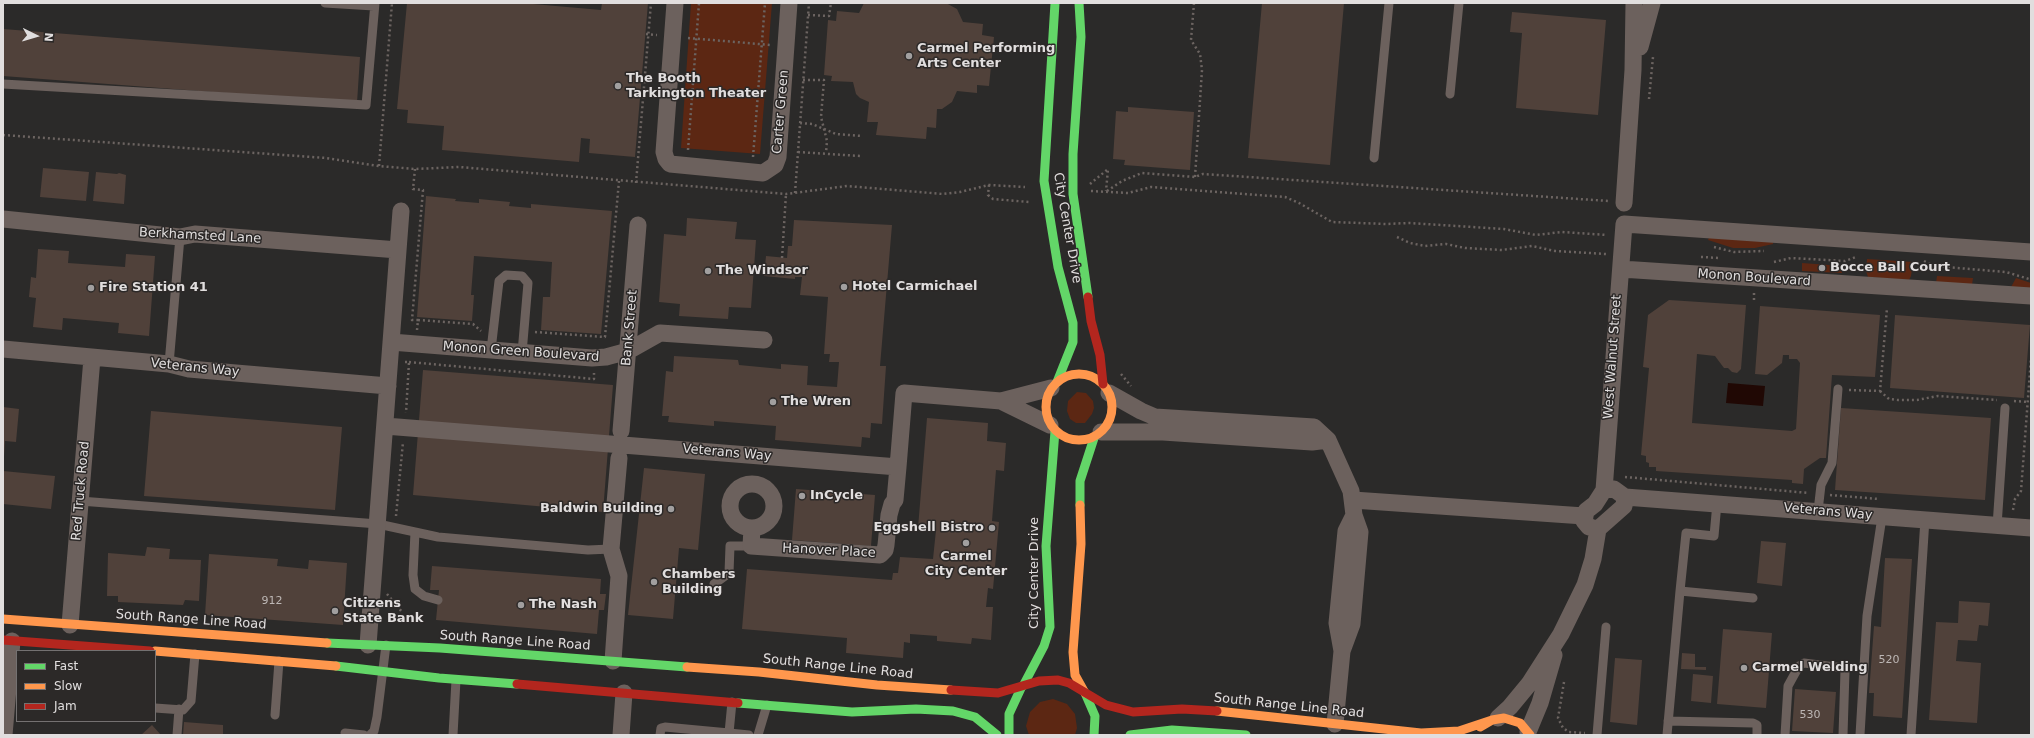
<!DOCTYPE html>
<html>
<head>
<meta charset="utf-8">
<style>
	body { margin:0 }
	#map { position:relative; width:2034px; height:738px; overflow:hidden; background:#2b2a29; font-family:"DejaVu Sans",sans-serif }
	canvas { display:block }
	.frame { position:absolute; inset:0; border:4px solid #e1dede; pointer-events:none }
	.legend { position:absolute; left:16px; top:650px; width:140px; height:72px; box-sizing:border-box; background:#2c2928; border:1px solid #747171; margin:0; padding:5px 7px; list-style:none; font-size:12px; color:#e1dede }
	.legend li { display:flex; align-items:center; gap:8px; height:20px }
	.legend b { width:20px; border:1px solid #747171 }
	.north { position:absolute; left:16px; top:16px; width:40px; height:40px; -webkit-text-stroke:3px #2c2928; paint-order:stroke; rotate:95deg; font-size:11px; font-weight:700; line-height:16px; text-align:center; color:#e1dede }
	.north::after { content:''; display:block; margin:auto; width:14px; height:18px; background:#e1dede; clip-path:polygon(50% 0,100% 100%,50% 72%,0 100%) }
</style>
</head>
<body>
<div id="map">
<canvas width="2034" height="738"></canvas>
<div class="frame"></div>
<ul class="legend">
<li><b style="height:5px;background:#63d668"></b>Fast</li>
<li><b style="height:5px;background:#ff974d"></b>Slow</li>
<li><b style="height:5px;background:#b3261e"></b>Jam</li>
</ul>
<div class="north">N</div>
</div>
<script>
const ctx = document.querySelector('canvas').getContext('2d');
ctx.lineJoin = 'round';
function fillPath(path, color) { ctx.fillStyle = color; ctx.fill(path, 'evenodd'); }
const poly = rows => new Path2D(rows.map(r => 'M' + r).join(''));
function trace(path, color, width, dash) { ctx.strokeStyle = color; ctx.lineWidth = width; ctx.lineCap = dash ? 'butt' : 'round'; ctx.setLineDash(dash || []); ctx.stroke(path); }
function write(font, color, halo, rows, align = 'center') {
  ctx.font = font + ' "DejaVu Sans",sans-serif'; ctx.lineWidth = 3; ctx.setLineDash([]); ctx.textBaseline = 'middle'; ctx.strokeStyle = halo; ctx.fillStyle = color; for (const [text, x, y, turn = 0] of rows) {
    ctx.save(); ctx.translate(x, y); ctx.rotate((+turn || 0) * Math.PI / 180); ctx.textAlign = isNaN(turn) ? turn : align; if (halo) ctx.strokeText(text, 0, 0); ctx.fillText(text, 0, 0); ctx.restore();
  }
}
const green = poly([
	[691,3,772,3,760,154,681,148],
	[1710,235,1773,240,1773,244,1755,248,1733,248,1708,240],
	[1867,259,1913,262,1911,276,1909,280,1868,277,1866,271],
	[1802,263,1842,266,1842,273,1802,271],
	[1937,276,1973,278,1972,285,1936,283],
	[2016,278,2031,283,2031,292,2011,287],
	[1077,392,1086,393,1093,401,1094,408,1092,414,1085,423,1076,423,1070,419,1067,411,1068,401],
	[1053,699,1067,704,1075,714,1077,728,1075,735,1029,735,1026,726,1030,712,1040,702]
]);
const water = poly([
	[1728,383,1765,386,1763,406,1726,403]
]);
const building = poly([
	[407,3,522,3,601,10,602,3,648,3,635,157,589,153,590,139,581,138,579,162,442,150,444,126,407,123,408,110,397,109],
	[864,3,946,3,957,9,963,22,983,24,982,35,994,37,989,86,977,85,977,93,957,91,952,102,942,109,937,109,936,128,927,127,926,139,876,135,878,122,867,122,869,102,860,98,856,94,853,82,831,81,832,76,824,75,828,20,836,21,837,11,859,13],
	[1262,3,1344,3,1330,165,1248,158],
	[1512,12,1606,20,1598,115,1516,108,1522,33,1510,32],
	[3,29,360,57,357,103,3,76],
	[1128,107,1194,112,1190,170,1124,165,1125,160,1113,159,1116,111,1128,112],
	[43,168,89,172,86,201,40,197],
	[96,172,117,174,119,173,126,175,124,204,93,201],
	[426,196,456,199,455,201,479,203,479,199,510,202,509,206,531,208,531,204,612,211,601,334,541,330,543,297,550,297,552,262,474,256,471,295,474,295,472,321,417,317],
	[687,218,737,222,735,239,756,240,751,308,729,307,728,319,679,316,680,304,659,302,664,234,686,236],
	[794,220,892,225,880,366,886,366,882,424,871,423,870,438,862,437,861,447,775,440,776,426,714,421,714,426,668,422,669,416,662,416,666,371,673,372,674,356,738,360,739,365,781,369,781,364,808,366,807,385,837,387,839,362,829,362,830,354,824,354,828,297,800,295,802,277,795,277,795,279,764,276,766,256,787,258,788,246,792,246],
	[38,249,69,251,68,263,125,267,126,254,155,256,149,336,118,333,119,323,63,318,62,330,33,327,36,298,29,297,31,277,36,278],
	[1669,300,1746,305,1741,369,1737,373,1732,372,1728,368,1724,368,1715,356,1697,354,1692,423,1792,431,1796,429,1800,363,1797,359,1789,359,1789,355,1783,355,1782,363,1767,375,1755,374,1760,306,1880,315,1875,377,1832,375,1826,458,1820,458,1804,469,1803,484,1792,483,1792,480,1656,471,1656,467,1649,467,1649,463,1646,462,1646,456,1641,455,1649,368,1643,367,1648,315],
	[1895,315,2030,325,2024,398,1890,388],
	[423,370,613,385,603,512,413,495],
	[3,407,19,409,16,442,5,441,4,457],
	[1841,408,1991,418,1985,500,1835,490],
	[151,411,342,427,335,510,144,496],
	[927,418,988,423,987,441,1006,443,1004,471,996,470,992,521,999,522,993,589,988,588,986,607,993,607,991,640,972,638,971,644,937,641,937,636,910,634,910,643,904,642,903,658,846,653,847,638,742,629,747,569,892,580,893,573,898,573,900,557,933,559,936,530,918,528],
	[644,468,705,474,698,550,679,548,673,619,628,615],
	[3,471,55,476,51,509,3,504],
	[796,489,875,495,871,546,792,540],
	[1761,541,1786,543,1782,586,1757,583],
	[147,547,170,549,169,559,201,560,199,601,185,600,183,605,118,602,118,596,107,596,108,553,145,556],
	[209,554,278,559,277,566,308,569,309,560,347,563,343,625,205,615],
	[1885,558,1912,559,1902,718,1873,716,1874,693,1869,693,1874,626,1881,627],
	[432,566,601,579,600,594,606,594,604,610,599,610,597,634,436,620,439,590,430,590],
	[1959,601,1990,603,1988,626,1979,625,1977,641,1958,640,1956,661,1981,663,1977,723,1929,720,1936,622,1958,623],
	[1723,629,1772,633,1766,708,1717,704],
	[1682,653,1695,654,1695,667,1706,667,1706,670,1681,669],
	[1615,658,1642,660,1637,725,1610,722],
	[1693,674,1713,676,1711,703,1691,701],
	[1795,689,1836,692,1833,733,1792,731],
	[184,722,223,725,223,735,183,735],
	[152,725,161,735,141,735]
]);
const path = poly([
	[1194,3,1191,40,1200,54,1202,70,1195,177],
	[808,15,829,16,831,3],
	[646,34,657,35],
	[688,38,771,45],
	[803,80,824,80,821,117,827,141,826,153],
	[1649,99,1653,57],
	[800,123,812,124,836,134,862,136],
	[3,135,326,158,379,166,415,169,459,167,786,194,847,186,943,194,960,192,989,185,1025,187],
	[688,150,699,3],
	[798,152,860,156],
	[753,157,765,3],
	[379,166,392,3],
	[415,169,413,189,423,190,412,320,418,320],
	[636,183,651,3],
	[1090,184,1108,169,1106,191],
	[989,185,988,195,993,199,1029,202],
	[1091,191,1128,193,1151,187,1285,197,1299,203,1332,222,1386,224,1409,223,1504,229,1536,235,1562,232,1607,235],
	[1107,191,1122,181,1142,173,1195,177,1203,174,1609,201],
	[795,193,809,3],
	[1397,237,1410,243,1425,246,1446,244,1465,248,1502,250,1532,246,1555,251,1606,254],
	[1714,247,1734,252,1764,251],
	[1701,257,1720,258],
	[782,258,786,194],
	[1924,261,1934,266,2006,272,2029,279],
	[1774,262,1791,258,1845,261,1856,257],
	[1754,300,1754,292],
	[417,330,418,320,473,324,481,331],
	[535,332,605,337,619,181],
	[405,362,409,362,406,413],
	[409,362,594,379,594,373],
	[1121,374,1131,386],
	[1849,390,1880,391,1887,308],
	[1880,391,1889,399,1898,400,1917,400,1938,396,1997,400],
	[2014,401,2028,402],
	[1625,477,1809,493],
	[1830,495,1879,499],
	[2013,510,2015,499,2021,491,2031,358],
	[396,516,403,442],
	[387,594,402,612],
	[1564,682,1558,718,1563,728,1569,732,1585,733]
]);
const lane = poly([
	[325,3,374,6],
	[3,84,366,105,375,3],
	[1450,94,1459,3],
	[1374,158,1389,3],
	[491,350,499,281,506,275,522,276,528,283,522,353],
	[169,364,180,237],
	[80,501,378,524,438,537,588,550,611,549],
	[1818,511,1821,485,1832,463,1838,389],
	[1997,526,2005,408],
	[415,532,413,575,415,589,424,596,438,600],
	[714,584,729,573,730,546,751,546],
	[1680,591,1686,533,1714,536,1717,503],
	[155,708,183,710,191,701,195,654],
	[275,715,279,661],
	[1668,721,1753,723,1757,725,1757,735],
	[345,733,364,735],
	[729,733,749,735],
	[177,735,179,709],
	[370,735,374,731,377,717,386,645],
	[453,735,456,680],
	[660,735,661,728,665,727,729,733,732,702],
	[758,735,767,705],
	[1597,735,1606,627],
	[1667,735,1680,591,1753,598],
	[1785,735,1788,686,1799,666,1804,663,1843,668,1845,671,1843,735],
	[1860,735,1867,616,1882,517],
	[1911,735,1925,519]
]);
const street = poly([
	[675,3,664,152,666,159,670,164,763,173,775,165,778,157,789,3],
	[1640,47,1652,3],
	[1624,203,1633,70,1634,3],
	[3,219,180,237,195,234,398,250],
	[1621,269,2031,296],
	[391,342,592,358,606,357,628,351,660,333,764,340],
	[3,349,169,364,189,369,388,386],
	[1109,393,1141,411,1155,417,1314,427,1328,440,1351,491,1354,515,1360,532,1352,624,1342,651],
	[1001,401,1051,388],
	[385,426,898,467,904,393,1001,401,1050,425],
	[621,431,638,225],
	[1101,432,1163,432,1312,442,1328,440],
	'730 506a22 22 0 1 1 44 0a22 22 0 1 1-44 0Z',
	[1614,489,1625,497,1624,506,1598,529,1589,527,1584,521,1586,511,1595,504,1604,490,1614,489],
	[1604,490,1624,224,2031,252],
	[1625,497,2031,528],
	[1353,500,1584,516],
	[752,528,751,546,880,555,885,550,886,545,889,515,892,504,895,500,898,467],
	[70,625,92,358],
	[368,645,401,211],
	[613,661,619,576,611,549,619,458],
	[1498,718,1510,707,1529,684,1561,634,1585,585,1593,559,1598,529],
	[1335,724,1342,651,1337,623,1346,531,1354,515],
	[1528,732,1540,703,1554,655],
	[4,735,12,641],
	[621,735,624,693]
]);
const fast = poly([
	[1055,3,1044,181,1058,267,1073,323,1073,342,1057,382],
	[1079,3,1081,37,1073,154,1073,194,1088,297],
	[1080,505,1080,481,1094,438],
	[327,643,440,648,687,667],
	[336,666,439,678,517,684],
	[1023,686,1044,646,1050,627,1046,546,1055,431],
	[1085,693,1095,716,1094,735],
	[738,703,852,712,916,709,953,711,975,717,997,735],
	[1009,735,1009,714,1022,686],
	[1130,735,1172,730,1246,735]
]);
const slow = poly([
	'1046 407a33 33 0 1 1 66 0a33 33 0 1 1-66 0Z',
	[1080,505,1081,544,1073,652,1075,675,1085,693],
	[3,619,327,643],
	[155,651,336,666],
	[687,667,759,672,877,685,951,690],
	[1217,711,1421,733,1459,731,1492,720],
	[1480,727,1492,720,1504,718,1520,723,1530,735]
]);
const jam = poly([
	[1088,297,1091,321,1100,355,1103,384],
	[3,640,150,651],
	[517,684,738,703],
	[951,690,998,693,1039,681,1058,680,1069,683,1106,705,1133,712,1182,709,1217,711]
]);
const markers = [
	[909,56,4,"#a19f9f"],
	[618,86,4,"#a19f9f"],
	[1822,268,4,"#a19f9f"],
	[708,271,4,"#a19f9f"],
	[844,287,4,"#a19f9f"],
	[91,288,4,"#a19f9f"],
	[773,402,4,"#a19f9f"],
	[802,496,4,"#a19f9f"],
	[671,509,4,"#a19f9f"],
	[992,528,4,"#a19f9f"],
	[966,543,4,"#a19f9f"],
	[654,582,4,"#a19f9f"],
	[521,605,4,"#a19f9f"],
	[335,611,4,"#a19f9f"],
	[1744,668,4,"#a19f9f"]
];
const numberNames = [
	["912",272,601],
	["520",1889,660],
	["530",1810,715]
];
const poiNames = [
	["Carmel Performing",917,49],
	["Arts Center",917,64],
	["The Booth",626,79],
	["Tarkington Theater",626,94],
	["Bocce Ball Court",1830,268],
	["The Windsor",716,271],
	["Hotel Carmichael",852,287],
	["Fire Station 41",99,288],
	["The Wren",781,402],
	["InCycle",810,496],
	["Baldwin Building",663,509,"right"],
	["Eggshell Bistro",984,528,"right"],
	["Carmel",966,557,"center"],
	["City Center",966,572,"center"],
	["Chambers",662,575],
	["Building",662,590],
	["Citizens",343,604],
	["State Bank",343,619],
	["The Nash",529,605],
	["Carmel Welding",1752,668]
];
const streetNames = [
	["Carter Green",781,112,-85],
	["City Center Drive",1067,228,80],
	["Berkhamsted Lane",200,236,3],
	["Monon Boulevard",1754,278,4],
	["Bank Street",630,328,-85],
	["Monon Green Boulevard",521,352,4],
	["West Walnut Street",1613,357,-86],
	["Veterans Way",195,368,6],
	["Veterans Way",727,453,5],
	["Red Truck Road",81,491,-85],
	["Veterans Way",1828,512,5],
	["Hanover Place",829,551,3],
	["City Center Drive",1035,573,-90],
	["South Range Line Road",191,620,4],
	["South Range Line Road",515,641,4],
	["South Range Line Road",838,667,6],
	["South Range Line Road",1289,706,6]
];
fillPath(green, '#5c2713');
fillPath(water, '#200804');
fillPath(building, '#50413a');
trace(path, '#6c6461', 2.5, [2, 3]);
trace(lane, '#6c615d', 9);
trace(street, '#6c615d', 17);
trace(fast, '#63d668', 9);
trace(slow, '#ff974d', 9);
trace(jam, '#b3261e', 9);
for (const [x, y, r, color] of markers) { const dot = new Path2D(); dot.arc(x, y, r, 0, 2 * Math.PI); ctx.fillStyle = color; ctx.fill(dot); trace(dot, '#2c2928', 1.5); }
write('11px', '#bdb7b5', null, numberNames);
write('bold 13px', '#e1dede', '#2c2928', poiNames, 'left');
write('13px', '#e1dede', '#2c2928', streetNames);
</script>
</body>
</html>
